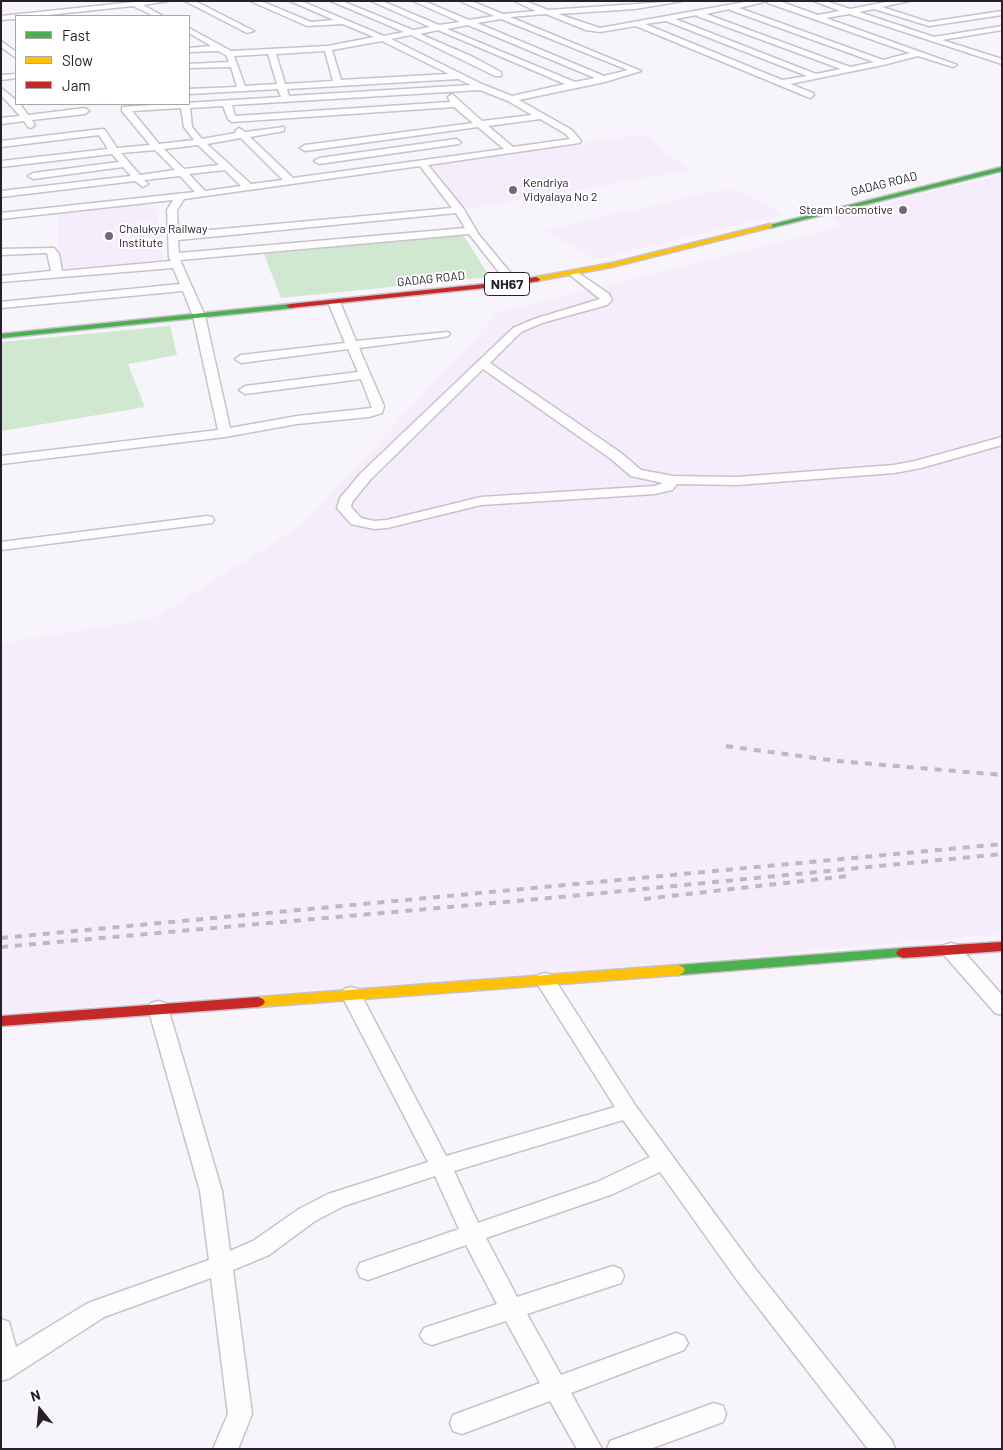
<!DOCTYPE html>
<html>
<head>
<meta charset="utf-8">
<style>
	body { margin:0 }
	#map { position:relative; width:1003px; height:1450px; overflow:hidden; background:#f8f4fb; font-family:Barlow,sans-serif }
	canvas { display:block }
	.frame { position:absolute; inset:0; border:2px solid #26202c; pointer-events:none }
	.legend { position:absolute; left:15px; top:15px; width:175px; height:90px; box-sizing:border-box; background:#fff; border:1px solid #a8a6ab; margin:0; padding:6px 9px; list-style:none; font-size:15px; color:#26202c }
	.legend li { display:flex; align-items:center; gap:10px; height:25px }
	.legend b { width:25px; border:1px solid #a8a6ab }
	.north { position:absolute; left:15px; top:1385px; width:50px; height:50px; -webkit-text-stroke:4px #fff; paint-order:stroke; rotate:343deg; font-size:14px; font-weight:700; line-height:20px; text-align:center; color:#26202c }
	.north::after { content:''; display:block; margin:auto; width:18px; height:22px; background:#26202c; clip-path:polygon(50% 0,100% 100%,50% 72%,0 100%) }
</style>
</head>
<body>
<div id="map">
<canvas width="1003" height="1450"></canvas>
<div class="frame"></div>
<ul class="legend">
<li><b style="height:6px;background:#4caf50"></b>Fast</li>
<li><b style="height:6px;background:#ffc107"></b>Slow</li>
<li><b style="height:6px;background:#c62828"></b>Jam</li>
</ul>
<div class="north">N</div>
</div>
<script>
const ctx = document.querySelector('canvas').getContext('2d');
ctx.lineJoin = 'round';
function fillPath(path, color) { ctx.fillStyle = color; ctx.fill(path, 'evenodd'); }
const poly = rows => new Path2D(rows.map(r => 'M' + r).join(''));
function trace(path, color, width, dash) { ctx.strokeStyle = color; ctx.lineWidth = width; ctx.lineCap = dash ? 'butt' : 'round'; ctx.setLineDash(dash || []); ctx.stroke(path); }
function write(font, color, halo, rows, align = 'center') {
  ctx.font = font + ' Barlow,sans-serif'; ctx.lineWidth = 4; ctx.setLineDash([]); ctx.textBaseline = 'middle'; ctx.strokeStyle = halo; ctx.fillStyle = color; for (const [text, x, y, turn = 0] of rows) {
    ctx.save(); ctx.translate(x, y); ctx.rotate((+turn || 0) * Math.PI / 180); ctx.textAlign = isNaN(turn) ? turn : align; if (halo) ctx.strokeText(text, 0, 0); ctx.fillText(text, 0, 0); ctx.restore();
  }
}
const built = poly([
	[643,134,690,170,462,210,433,164],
	[1002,175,1002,934,593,970,1,1013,1,643,153,619,302,525,498,313,843,226,829,216],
	[730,188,784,214,595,259,545,230],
	[154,203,165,260,60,269,57,213]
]);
const green = poly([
	[463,235,490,277,281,298,264,254],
	[170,326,177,355,128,364,145,407,1,431,1,342]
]);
const street = poly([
	[168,1,143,5,163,16,154,16,133,6,38,16,16,16,16,19,1,20,1,16,134,2,168,1],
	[185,1,195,1,254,31,247,33,185,1],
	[250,1,261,1,311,22,334,20,290,1,301,1,384,36,404,32,331,1,342,1,413,30,430,27,371,1,382,1,439,25,460,22,413,1,424,1,469,20,494,16,460,1,471,1,503,14,536,11,514,1,525,1,548,10,682,1,635,9,558,14,600,28,750,1,779,1,818,15,840,11,814,1,826,1,850,9,891,1,909,1,882,7,929,22,1002,11,1002,15,929,26,874,9,859,12,934,37,1002,26,1002,30,942,40,1002,59,1002,64,849,14,826,18,957,65,953,67,918,56,883,65,790,84,813,93,814,95,810,98,636,26,600,32,586,30,546,14,510,17,641,71,605,82,519,100,572,130,581,141,579,143,428,165,463,208,479,235,514,277,515,279,514,281,506,281,469,234,180,260,205,316,230,428,297,416,372,408,361,379,245,394,239,390,245,386,358,372,348,349,241,363,235,359,241,355,345,343,328,302,330,300,338,300,340,302,356,341,448,332,450,334,448,336,444,337,359,348,384,406,382,413,369,417,297,424,225,437,1,464,1,456,218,430,193,316,183,291,1,308,1,302,180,284,173,268,1,282,1,276,51,271,47,253,1,255,1,249,54,248,59,254,62,271,171,261,169,257,167,210,173,200,1,219,1,213,195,192,180,176,144,180,148,184,143,187,135,181,1,197,1,191,131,176,123,167,33,179,28,176,33,173,119,162,112,154,1,167,1,161,108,149,99,135,1,147,1,141,102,129,105,130,117,148,150,145,122,111,122,107,281,97,278,89,189,94,189,89,237,87,231,67,189,68,189,64,229,62,226,55,218,51,189,52,189,48,211,46,189,33,189,28,231,51,328,46,374,37,343,24,307,26,250,1],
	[768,1,768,3,910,53,883,60,739,8,768,1],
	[730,9,730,10,874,62,850,67,706,14,730,9],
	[697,15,697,16,841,69,816,74,675,19,697,15],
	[501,19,628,70,604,76,477,23,501,19],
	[666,21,807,76,782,80,645,24,666,21],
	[468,25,595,78,575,82,447,29,468,25],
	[438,30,565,84,512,96,484,85,391,39,411,35,495,76,501,76,501,72,473,57,420,34,438,30],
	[382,41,449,74,341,80,332,50,382,41],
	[325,51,333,81,285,84,276,54,325,51],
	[268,54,277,84,245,86,234,56,268,54],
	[458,79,471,85,289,96,287,89,458,79],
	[480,90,508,101,532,115,482,121,452,94,448,97,450,102,235,116,232,105,480,90],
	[223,106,228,119,232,122,454,107,473,123,305,145,300,148,305,151,478,127,504,149,293,178,250,137,284,131,284,127,245,132,239,128,235,131,236,133,202,139,192,127,190,108,223,106],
	[181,108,184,127,194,140,159,144,132,111,181,108],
	[540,119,566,134,570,139,513,147,488,126,540,119],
	[241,138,283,180,251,184,207,144,241,138],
	[198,145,219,165,184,169,164,149,198,145],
	[155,150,175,170,140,175,121,153,155,150],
	[420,166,452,208,178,233,177,210,184,199,420,166],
	[225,170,241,186,205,191,189,174,225,170],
	[456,213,465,228,179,253,178,240,456,213],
	[1,41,16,52,16,58,1,47,1,41],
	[16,74,16,78,1,80,1,75,16,74],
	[1,88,16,100,16,104,20,104,28,115,85,108,89,111,85,114,32,120,35,125,31,128,28,127,24,121,1,124,1,118,20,116,1,95,1,88],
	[456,139,461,142,459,144,319,164,314,161,319,158,456,139],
	[574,270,609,294,612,300,607,305,542,323,521,332,490,363,621,453,641,470,673,476,737,477,894,465,915,461,1002,437,1002,445,921,468,894,473,737,485,677,484,672,490,655,494,481,505,387,528,374,529,351,524,337,508,340,498,361,473,513,328,534,319,600,299,570,275,569,273,574,270],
	[483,369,611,459,631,476,663,483,655,486,481,497,387,520,374,521,361,518,351,507,352,502,371,479,483,369],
	[207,516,212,517,214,520,212,523,1,550,1,542,207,516],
	[951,943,958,945,1002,995,1002,1015,995,1013,944,955,941,950,944,945,951,943],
	[545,973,552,975,635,1105,753,1266,892,1441,895,1449,868,1449,737,1280,660,1172,613,1194,486,1238,517,1297,613,1266,621,1269,624,1276,621,1283,527,1314,561,1375,676,1333,684,1336,688,1343,684,1350,571,1393,602,1449,577,1449,550,1401,462,1434,453,1431,450,1423,453,1415,540,1383,506,1321,432,1345,424,1342,420,1335,424,1328,497,1304,466,1245,368,1280,360,1277,357,1270,360,1263,459,1229,435,1176,344,1206,315,1221,269,1255,233,1270,252,1414,238,1449,213,1449,228,1414,211,1278,104,1317,10,1378,1,1381,1,1319,9,1322,16,1347,88,1303,209,1260,200,1191,148,1008,151,1003,158,1001,165,1003,168,1008,222,1191,230,1251,253,1241,299,1209,328,1194,428,1162,341,994,344,989,351,987,358,989,446,1156,615,1107,535,980,538,975,545,973],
	[623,1120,650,1157,597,1182,478,1223,454,1171,623,1120],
	[714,1403,723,1406,726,1414,723,1422,650,1449,607,1449,610,1441,714,1403]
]);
const fast = poly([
	[1002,167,1002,171,770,228,766,226,1002,167],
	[290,304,294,306,293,308,1,338,1,334,290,304],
	[903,948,908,950,910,953,908,956,678,975,673,973,671,970,673,967,678,965,903,948]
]);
const slow = poly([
	[770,224,772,225,772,227,612,267,536,281,532,279,536,277,612,263,770,224],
	[678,965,683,967,685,970,683,973,678,975,258,1007,253,1005,251,1002,253,999,258,997,678,965]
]);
const jam = poly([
	[536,277,540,279,539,281,514,285,290,308,286,306,290,304,514,281,536,277],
	[1002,942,1002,951,903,958,898,956,896,953,898,950,903,948,1002,942],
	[258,997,263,999,265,1002,263,1005,258,1007,1,1026,1,1016,258,997]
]);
const rail = poly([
	[726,746,837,761,1002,775],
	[644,899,847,876],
	[1,938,1002,844],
	[1,947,561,897,1002,854]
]);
const markers = [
	[513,190,5,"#706a74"],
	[903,210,5,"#706a74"],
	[109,236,5,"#706a74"]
];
const farPoinames = [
	["Kendriya",523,183],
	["Vidyalaya No 2",523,197],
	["Steam locomotive",893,210,"right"],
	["Chalukya Railway",119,229],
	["Institute",119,243]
];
const farStreetnames = [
	["GADAG ROAD",884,184,-14],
	["GADAG ROAD",431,279,-6]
];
const shields = [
	[507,284,45]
];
const shieldNames = [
	["NH67",507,284]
];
fillPath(built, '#f5ecfc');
fillPath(green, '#d0e7d0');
trace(street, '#c8c2cc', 3);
trace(fast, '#c8c2cc', 3);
trace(slow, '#c8c2cc', 3);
trace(jam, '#c8c2cc', 3);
fillPath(street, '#fefdfe');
fillPath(fast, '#4caf50');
fillPath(slow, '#ffc107');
fillPath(jam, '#c62828');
trace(rail, '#bcbabc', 4, [7, 7]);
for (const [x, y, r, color] of markers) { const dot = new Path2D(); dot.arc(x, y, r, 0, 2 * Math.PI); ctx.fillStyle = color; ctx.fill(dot); trace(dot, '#fff', 2); }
write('12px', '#26202c', '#fff', farPoinames, 'left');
write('12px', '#26202c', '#fff', farStreetnames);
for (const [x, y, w] of shields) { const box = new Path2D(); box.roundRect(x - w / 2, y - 11.5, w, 23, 4); ctx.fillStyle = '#fff'; ctx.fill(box); trace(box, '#26202c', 1); }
write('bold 14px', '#26202c', null, shieldNames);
</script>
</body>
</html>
